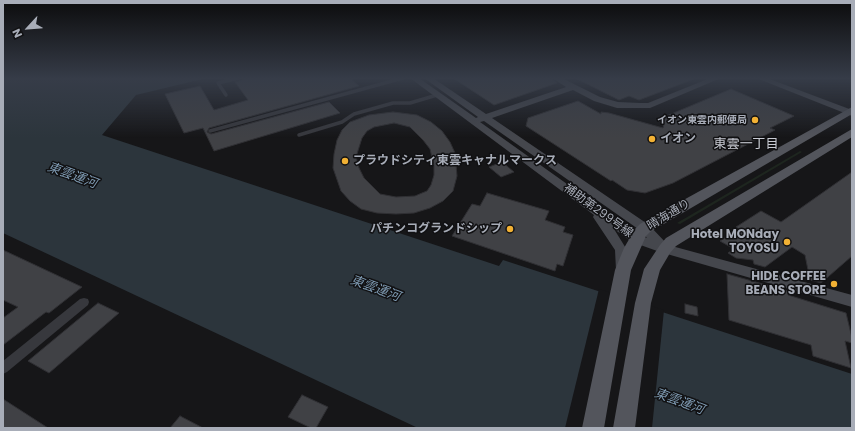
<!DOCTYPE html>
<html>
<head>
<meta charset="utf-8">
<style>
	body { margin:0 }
	#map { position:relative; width:855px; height:431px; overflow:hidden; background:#161618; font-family:Poppins,sans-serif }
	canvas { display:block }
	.frame { position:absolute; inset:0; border:4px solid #a8adb8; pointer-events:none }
	.north { position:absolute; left:8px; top:8px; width:40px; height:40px; -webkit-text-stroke:3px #111113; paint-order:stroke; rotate:244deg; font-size:11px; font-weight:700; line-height:16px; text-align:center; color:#a8adb8 }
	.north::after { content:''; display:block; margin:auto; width:14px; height:18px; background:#a8adb8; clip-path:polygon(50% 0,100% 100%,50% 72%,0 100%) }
</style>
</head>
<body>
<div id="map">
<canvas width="855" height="431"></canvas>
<div class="frame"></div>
<div class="north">N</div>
</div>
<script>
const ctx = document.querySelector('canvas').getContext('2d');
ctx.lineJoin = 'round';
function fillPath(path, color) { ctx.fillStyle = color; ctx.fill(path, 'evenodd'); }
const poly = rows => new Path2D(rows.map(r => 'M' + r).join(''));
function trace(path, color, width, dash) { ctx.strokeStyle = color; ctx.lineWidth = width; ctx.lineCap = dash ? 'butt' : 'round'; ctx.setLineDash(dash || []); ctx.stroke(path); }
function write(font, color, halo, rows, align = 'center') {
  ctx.font = font + ' Poppins,"Noto Sans JP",sans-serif'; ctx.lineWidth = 3; ctx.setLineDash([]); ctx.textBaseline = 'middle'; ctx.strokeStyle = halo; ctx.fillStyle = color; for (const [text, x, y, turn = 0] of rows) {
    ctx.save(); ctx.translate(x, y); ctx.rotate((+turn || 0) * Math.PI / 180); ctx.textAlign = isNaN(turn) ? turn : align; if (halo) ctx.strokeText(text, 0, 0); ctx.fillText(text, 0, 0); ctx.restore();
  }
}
const green = poly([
	[800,151,802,152,680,224,677,223]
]);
const water = poly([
	[3,78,207,78,136,95,102,135,499,266,503,260,852,374,852,428,418,428,3,233]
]);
const pier = poly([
	[599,289,664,310,652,428,565,428]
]);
const building = poly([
	[250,78,350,78,359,86,209,128,207,132,211,134,329,102,340,113,214,151,203,128,184,133,165,94,200,86,214,110,248,100,235,82,250,78],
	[453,78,551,78,557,83,494,105,453,78],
	[575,78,694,78,694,79,639,100,629,96,619,100,575,78],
	[731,89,794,116,770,128,775,130,673,183,645,193,627,190,612,180,611,181,526,126,528,118,578,101,601,114,601,112,609,113,663,128,664,124,657,120,731,89],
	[393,112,417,115,431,122,442,131,450,142,455,153,457,176,453,191,443,201,430,208,414,213,396,214,377,213,361,209,350,201,341,191,333,168,334,154,337,140,342,130,350,122,369,115,393,112],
	[394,123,410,127,423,140,430,149,434,166,434,175,431,185,427,191,422,193,415,196,396,197,380,194,364,178,359,168,356,157,362,138,367,131,374,127,394,123],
	[502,162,514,172,501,177,489,167,502,162],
	[852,172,852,256,821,283,810,280,805,255,792,247,765,267,754,264,753,260,736,258,728,253,734,249,720,241,739,229,736,227,761,211,781,222,852,172],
	[487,193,549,211,545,220,565,227,563,232,573,235,563,266,557,264,555,271,452,236,472,204,480,206,487,193],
	[3,250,82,287,49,313,46,312,3,345,3,318,18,307,3,300,3,250],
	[727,274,788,291,788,295,846,313,852,338,852,343,845,341,851,368,813,356,811,345,729,320,727,274],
	[98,303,119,313,49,373,28,361,98,303],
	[685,304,697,307,698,316,685,313,685,304],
	[302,395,328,407,316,428,311,428,288,417,302,395],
	[3,399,48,428,3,428,3,399],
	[180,416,203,428,170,428,180,416]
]);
const lane = poly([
	[226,95,218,83,239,78],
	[210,131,403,78],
	[299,135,342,122,354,114,393,103,410,103,437,95]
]);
const street = poly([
	[84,298,88,299,89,302,88,305,7,372,3,374,3,361,80,299,84,298]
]);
const secondary = poly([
	[410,78,419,78,476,118,478,117,424,78,433,78,486,114,566,87,552,78,562,78,600,97,618,102,640,103,648,103,710,78,721,78,650,108,617,108,594,101,573,90,492,118,649,225,668,245,852,295,852,307,660,252,632,242,614,229,627,250,630,270,628,274,623,275,618,274,616,270,615,250,593,217,594,215,410,78],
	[484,121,641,231,647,238,640,236,480,122,484,121],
	[756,78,767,78,852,110,852,116,756,78]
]);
const primary = poly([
	[852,107,852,114,650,232,646,236,631,270,604,428,582,428,615,270,624,248,635,229,640,224,852,107],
	[852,129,852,137,676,246,670,253,660,270,651,303,635,428,613,428,635,303,644,269,660,245,666,238,852,129]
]);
const markers = [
	[755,120,4,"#f2b134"],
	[652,139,4,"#f2b134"],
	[345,161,4,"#f2b134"],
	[510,229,4,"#f2b134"],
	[787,242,4,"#f2b134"],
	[834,284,4,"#f2b134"]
];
const farPoinames = [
	["イオン東雲内郵便局",747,120]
];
const poiNames = [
	["イオン",660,139,"left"],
	["プラウドシティ東雲キャナルマークス",353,161,"left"],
	["パチンコグランドシップ",502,229],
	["Hotel MONday",779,235],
	["TOYOSU",779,249],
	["HIDE COFFEE",826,277],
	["BEANS STORE",826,291]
];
const streetNames = [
	["補助第299号線",598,211,36],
	["晴海通り",669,215,-31]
];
const neighbourhoodNames = [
	["東雲一丁目",746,145]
];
const waterNames = [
	["東雲運河",72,176,20],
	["東雲運河",375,289,20],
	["東雲運河",679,402,20]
];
fillPath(green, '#1e261f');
fillPath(water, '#2c353c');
fillPath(pier, '#161618');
fillPath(building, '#404145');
trace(building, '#303034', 1);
trace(lane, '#37383d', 3.5);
fillPath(street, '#37383d');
fillPath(secondary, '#45474d');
fillPath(primary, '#53555c');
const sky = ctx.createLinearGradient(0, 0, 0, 138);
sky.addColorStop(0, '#0c0c0d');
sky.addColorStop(0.57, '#363c48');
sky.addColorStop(1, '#363c4800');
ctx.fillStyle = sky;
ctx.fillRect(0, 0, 855, 138);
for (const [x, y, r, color] of markers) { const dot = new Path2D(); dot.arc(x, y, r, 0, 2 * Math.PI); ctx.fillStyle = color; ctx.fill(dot); trace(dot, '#111113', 1.5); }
write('bold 10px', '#a8adb8', '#111113', farPoinames, 'right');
write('bold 12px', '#a8adb8', '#111113', poiNames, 'right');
write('12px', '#a8adb8', '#111113', streetNames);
write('13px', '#c9ccd4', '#111113', neighbourhoodNames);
write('italic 13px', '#7f9bb3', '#111113', waterNames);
</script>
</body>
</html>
